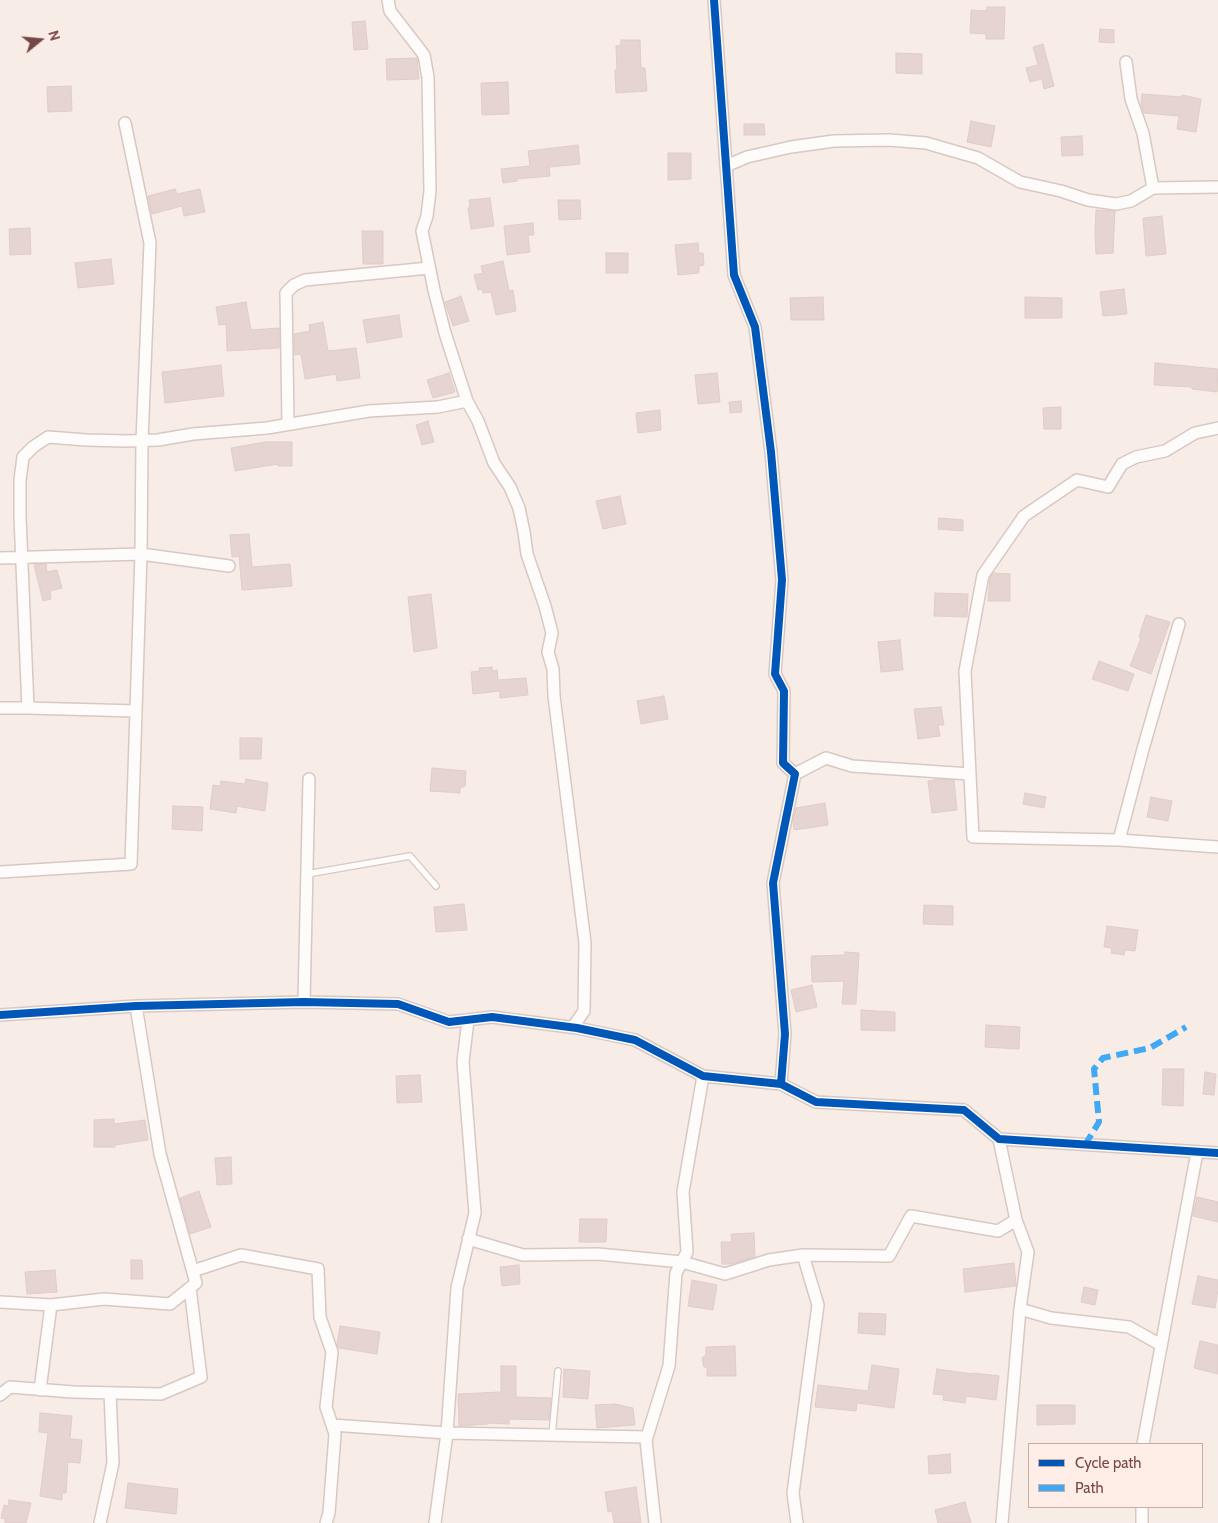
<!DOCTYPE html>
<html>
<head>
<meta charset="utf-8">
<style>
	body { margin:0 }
	#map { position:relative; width:1218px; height:1523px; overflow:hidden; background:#f7ece6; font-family:Cabin,sans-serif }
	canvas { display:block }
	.legend { position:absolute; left:1028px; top:1443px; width:175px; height:65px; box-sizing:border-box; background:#ffeee7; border:1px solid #c8aca6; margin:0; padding:6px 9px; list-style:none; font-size:15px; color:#764845 }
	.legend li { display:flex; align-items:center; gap:10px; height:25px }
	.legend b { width:25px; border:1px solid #c8aca6 }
	.north { position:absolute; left:15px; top:15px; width:50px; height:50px; -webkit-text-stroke:4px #ffeee7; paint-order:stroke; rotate:73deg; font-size:14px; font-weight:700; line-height:20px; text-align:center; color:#764845 }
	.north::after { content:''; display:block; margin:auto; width:18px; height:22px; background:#764845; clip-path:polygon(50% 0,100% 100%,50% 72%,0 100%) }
</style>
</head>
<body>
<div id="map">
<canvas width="1218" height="1523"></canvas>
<ul class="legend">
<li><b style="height:6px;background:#0057b8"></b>Cycle path</li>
<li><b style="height:6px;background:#3fa9f5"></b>Path</li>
</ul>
<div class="north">N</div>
</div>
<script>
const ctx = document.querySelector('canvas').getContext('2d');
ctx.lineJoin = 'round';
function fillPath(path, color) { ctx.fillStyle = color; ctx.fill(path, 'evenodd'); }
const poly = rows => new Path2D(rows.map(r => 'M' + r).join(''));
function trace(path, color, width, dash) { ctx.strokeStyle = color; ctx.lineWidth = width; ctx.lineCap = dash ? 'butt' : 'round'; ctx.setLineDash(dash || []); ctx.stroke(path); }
const building = poly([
	[987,7,1005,7,1004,39,986,39,986,34,970,33,971,10,987,11,987,7],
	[365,21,368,49,354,50,352,22,365,21],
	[1100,29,1114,30,1114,43,1099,42,1100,29],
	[621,40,640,40,641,68,645,68,647,91,616,93,615,70,617,70,616,46,621,45,621,40],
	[1043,44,1054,86,1044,89,1042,79,1030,82,1026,68,1038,65,1033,47,1043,44],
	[896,53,922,54,922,74,896,73,896,53],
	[417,58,419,79,387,80,386,59,417,58],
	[508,82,509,114,482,115,481,83,508,82],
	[71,86,72,111,48,112,47,87,71,86],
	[1142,94,1182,97,1182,95,1201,99,1196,132,1177,129,1179,116,1144,113,1141,104,1142,94],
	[971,121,995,126,991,147,967,142,971,121],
	[744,124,764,124,765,135,744,135,744,124],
	[1082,136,1083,155,1062,156,1061,137,1082,136],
	[578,145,580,164,549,167,550,176,517,179,517,181,503,183,501,169,530,166,528,151,578,145],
	[668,153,691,153,691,179,668,180,668,153],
	[175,189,177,194,200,189,205,212,184,216,182,206,152,214,148,196,175,189],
	[490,198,494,226,471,229,468,208,470,207,469,200,490,198],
	[558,200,580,200,581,219,559,220,558,200],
	[1096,210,1115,211,1113,253,1096,254,1095,233,1096,210],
	[1162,216,1166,254,1146,256,1143,218,1162,216],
	[533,223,534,235,528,235,530,252,507,255,504,226,533,223],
	[30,228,31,254,10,255,9,229,30,228],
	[362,231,383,231,383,264,363,264,362,231],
	[698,243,699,253,703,253,704,265,699,266,699,273,678,275,675,245,698,243],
	[606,253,628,253,628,273,606,273,606,253],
	[111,259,114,284,78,288,75,263,111,259],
	[503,261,509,291,513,290,516,311,496,315,491,292,483,293,482,289,478,290,474,275,483,273,481,266,503,261],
	[1124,289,1127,314,1103,316,1100,292,1124,289],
	[461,296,469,321,453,326,445,302,461,296],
	[823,297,824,320,791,320,790,298,823,297],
	[1025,297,1062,298,1062,318,1025,318,1025,297],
	[246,302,251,330,279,328,279,348,227,351,226,324,219,325,216,307,246,302],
	[399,315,402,337,367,343,363,320,399,315],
	[323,322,328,351,356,348,360,378,337,381,336,374,305,379,301,354,295,355,294,334,310,331,309,325,323,322],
	[1155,363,1218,369,1217,392,1192,389,1192,387,1154,385,1155,363],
	[221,365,224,396,165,403,162,372,221,365],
	[449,373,455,392,433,398,427,380,449,373],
	[717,373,720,402,698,404,695,375,717,373],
	[741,401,742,412,730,413,729,402,741,401],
	[1061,407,1061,429,1044,429,1043,408,1061,407],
	[660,410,661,430,638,433,636,413,660,410],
	[428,421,434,442,422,445,416,425,428,421],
	[265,442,292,442,292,466,278,466,278,464,235,471,231,448,265,442],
	[620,496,626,524,603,529,596,501,620,496],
	[939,518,963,520,963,531,938,529,939,518],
	[249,534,252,567,290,564,292,586,242,590,239,556,232,557,230,535,249,534],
	[46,564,47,572,57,570,62,588,50,591,51,599,43,601,34,565,46,564],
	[993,573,1010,574,1010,601,988,601,990,578,993,573],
	[935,593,968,594,967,617,934,616,935,593],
	[431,594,437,648,414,652,408,597,431,594],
	[1146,615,1170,622,1151,674,1130,666,1141,638,1139,637,1146,615],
	[900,640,903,670,881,672,878,642,900,640],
	[1099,661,1134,674,1128,691,1092,679,1099,661],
	[492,667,492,671,497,670,498,680,526,678,528,695,500,698,500,691,473,694,471,672,480,671,479,668,492,667],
	[664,696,668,719,641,724,637,701,664,696],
	[941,707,944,725,938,725,940,736,918,739,914,709,941,707],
	[240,738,262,738,261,759,240,759,240,738],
	[432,768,466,771,465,786,460,788,460,793,430,791,432,768],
	[246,779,268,783,265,811,237,806,236,813,210,809,213,785,220,786,221,781,245,784,246,779],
	[939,779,954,780,957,810,932,813,928,781,939,779],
	[1025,793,1046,797,1044,808,1023,804,1025,793],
	[1151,797,1172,801,1168,821,1147,817,1151,797],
	[825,803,828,825,794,830,793,822,796,808,825,803],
	[173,806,203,807,202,831,172,829,173,806],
	[464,904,467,930,436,932,434,907,464,904],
	[924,905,953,906,953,925,923,924,924,905],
	[1107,926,1138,930,1135,951,1125,950,1124,955,1111,953,1112,948,1104,947,1107,926],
	[845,952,859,953,856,1004,842,1004,844,981,812,982,811,956,845,955,845,952],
	[812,985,817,1007,796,1012,791,990,812,985],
	[861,1010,895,1012,895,1031,861,1030,861,1010],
	[986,1025,1020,1027,1019,1049,985,1047,986,1025],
	[1163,1069,1184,1069,1183,1106,1162,1105,1163,1069],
	[1205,1072,1216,1074,1214,1095,1203,1094,1205,1072],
	[420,1075,422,1102,397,1103,396,1076,420,1075],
	[114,1119,114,1124,145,1120,148,1140,115,1145,115,1147,94,1147,94,1120,114,1119],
	[231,1157,232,1184,217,1185,215,1158,231,1157],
	[199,1191,211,1227,190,1234,180,1198,199,1191],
	[1197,1197,1218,1202,1218,1222,1193,1216,1197,1197],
	[580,1219,607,1219,606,1242,579,1242,580,1219],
	[754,1233,755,1257,731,1264,722,1264,721,1242,732,1242,731,1234,754,1233],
	[131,1260,142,1260,143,1279,131,1279,131,1260],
	[1014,1263,1016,1286,965,1292,963,1269,1014,1263],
	[519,1265,520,1284,502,1286,500,1267,519,1265],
	[55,1270,57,1292,27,1294,25,1272,55,1270],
	[1198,1276,1218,1280,1218,1290,1215,1308,1192,1304,1198,1276],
	[692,1280,717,1285,713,1310,688,1306,692,1280],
	[1084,1287,1098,1290,1095,1305,1081,1302,1084,1287],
	[859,1313,886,1314,885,1335,858,1333,859,1313],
	[340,1326,380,1332,377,1354,339,1348,337,1344,340,1326],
	[1200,1341,1218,1345,1218,1374,1194,1368,1200,1341],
	[735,1346,736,1376,707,1376,707,1367,704,1367,702,1358,706,1355,706,1347,735,1346],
	[872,1365,899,1369,894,1408,857,1403,856,1411,815,1407,818,1385,868,1391,872,1365],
	[501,1366,516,1366,516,1397,551,1398,549,1420,509,1419,509,1424,488,1423,488,1424,459,1426,458,1394,501,1392,501,1366],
	[564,1369,590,1371,588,1399,563,1397,564,1369],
	[937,1369,973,1374,973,1373,999,1376,996,1400,966,1396,965,1403,943,1400,944,1395,933,1394,937,1369],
	[615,1404,633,1408,635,1425,597,1428,595,1405,615,1404],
	[1037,1405,1075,1405,1075,1424,1037,1425,1037,1405],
	[40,1413,72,1416,70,1439,82,1440,80,1463,68,1462,66,1493,62,1493,62,1500,40,1496,48,1433,39,1432,40,1413],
	[950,1454,951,1473,929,1474,928,1456,950,1454],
	[128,1483,178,1489,176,1514,125,1508,128,1483],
	[636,1487,641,1523,614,1523,612,1511,608,1512,605,1492,636,1487],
	[9,1500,31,1503,26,1523,5,1523,5,1519,1,1518,4,1505,8,1506,9,1500],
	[965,1502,971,1523,938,1523,935,1510,965,1502]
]);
const lane = poly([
	[307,874,410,856,436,886],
	[552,1435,558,1371]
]);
const street = poly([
	[388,0,390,11,424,55,428,77,430,191,427,216,422,231,434,290,445,333,467,401,478,421,494,463,510,487,519,508,524,532,527,554,545,606,552,633,548,652,553,669,554,696,585,943,584,1011,573,1027],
	[714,0,734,275,755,327,771,452,782,580,775,674,784,691,783,763,795,774,773,883,785,1034,781,1084],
	[1126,62,1131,99,1143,133,1153,188,1218,187],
	[726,166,747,157,791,147,834,141,889,140,926,143,978,158,1020,182,1061,191,1088,200,1116,204,1131,201,1153,188],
	[288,424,286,293,294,285,305,280,429,268],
	[1218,428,1195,433,1165,451,1136,457,1122,464,1108,487,1077,480,1024,516,983,575,965,671,973,837,1119,840,1218,847],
	[0,558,141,554,142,441,150,243,125,123],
	[0,708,28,708],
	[136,711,141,554,229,566],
	[795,774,826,758,852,766,970,774],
	[1119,840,1143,749,1179,624],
	[0,872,131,864,136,711,28,708,20,517,20,480,23,457,33,447,48,437,86,440,126,441,158,440,193,434,267,428,369,411,438,407,467,401],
	[304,1002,309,779],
	[0,1015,136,1006,304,1002,398,1004,449,1022,492,1017,577,1028,635,1040,703,1076,781,1084,816,1102,964,1110,999,1139,1218,1153],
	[999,1139,1016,1220,1028,1252,1020,1309,1051,1318,1129,1327,1161,1345],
	[468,1239,523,1255,598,1254,682,1262,725,1274,769,1260,803,1255,889,1256,911,1216,998,1231,1016,1220],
	[193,1271,241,1255,318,1269,320,1317,332,1352,326,1407,335,1434,329,1513,326,1523],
	[0,1302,51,1305,104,1299,170,1304,196,1283,160,1154,136,1006],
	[40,1390,51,1305],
	[0,1395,10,1387,73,1392,161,1394,201,1377,190,1288],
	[332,1425,447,1433,647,1437],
	[1143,1444,1197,1152],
	[1142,1507,1142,1523],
	[100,1523,113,1463,110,1393],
	[435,1523,447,1433,457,1288,475,1213,463,1062,468,1020],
	[655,1523,646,1440,669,1366,676,1273,687,1252,683,1192,703,1076],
	[797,1523,793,1493,818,1305,803,1255],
	[1002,1523,1020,1309]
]);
const quiet = poly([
	[1085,1145,1099,1122,1094,1069,1103,1058,1150,1048,1186,1027]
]);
const cycleway = poly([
	[714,0,734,275,755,327,771,452,782,580,775,674,784,691,783,763,795,774,773,883,785,1034,781,1084],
	[0,1015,136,1006,304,1002,398,1004,449,1022,492,1017,577,1028,635,1040,703,1076,781,1084,816,1102,964,1110,999,1139,1218,1153]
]);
fillPath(building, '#e5d4d0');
trace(building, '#e0ccc8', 1);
trace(lane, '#d8c8c4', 8);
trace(street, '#d8c8c4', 14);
trace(lane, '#fefcfb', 5.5);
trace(street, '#fefcfb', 11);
trace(quiet, '#3fa9f5', 6, [12, 6]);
trace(cycleway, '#0057b8', 8);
</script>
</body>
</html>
